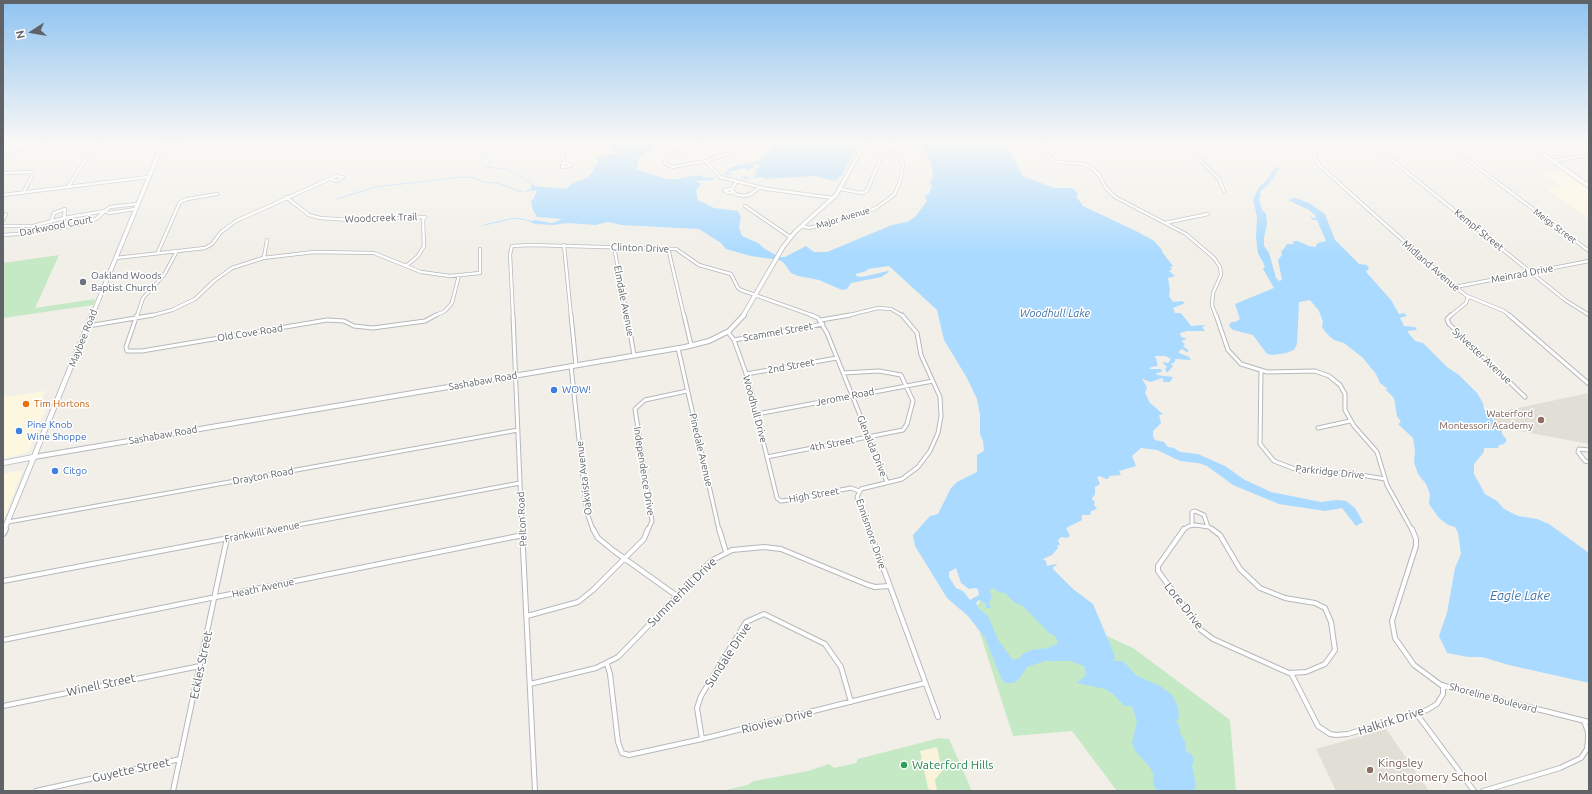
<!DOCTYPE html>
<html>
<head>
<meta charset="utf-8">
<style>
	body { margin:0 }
	#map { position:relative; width:1592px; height:794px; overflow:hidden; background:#f1efe8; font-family:Ubuntu,sans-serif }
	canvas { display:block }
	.frame { position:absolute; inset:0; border:4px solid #5f6368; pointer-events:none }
	.north { position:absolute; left:12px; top:12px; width:40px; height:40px; -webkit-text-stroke:3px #fff; paint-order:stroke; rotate:258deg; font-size:11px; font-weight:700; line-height:16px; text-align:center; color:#5f6368 }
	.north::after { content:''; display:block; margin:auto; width:14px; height:18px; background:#5f6368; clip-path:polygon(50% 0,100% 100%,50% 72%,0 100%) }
</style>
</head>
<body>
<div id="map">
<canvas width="1592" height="794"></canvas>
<div class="frame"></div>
<div class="north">N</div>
</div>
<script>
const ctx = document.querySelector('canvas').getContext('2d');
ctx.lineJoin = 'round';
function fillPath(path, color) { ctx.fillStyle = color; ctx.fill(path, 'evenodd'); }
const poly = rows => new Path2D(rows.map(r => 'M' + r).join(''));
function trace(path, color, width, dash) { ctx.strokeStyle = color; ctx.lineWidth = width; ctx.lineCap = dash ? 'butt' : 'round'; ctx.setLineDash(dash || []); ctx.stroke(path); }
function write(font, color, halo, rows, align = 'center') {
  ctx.font = font + ' Ubuntu,sans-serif'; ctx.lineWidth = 3; ctx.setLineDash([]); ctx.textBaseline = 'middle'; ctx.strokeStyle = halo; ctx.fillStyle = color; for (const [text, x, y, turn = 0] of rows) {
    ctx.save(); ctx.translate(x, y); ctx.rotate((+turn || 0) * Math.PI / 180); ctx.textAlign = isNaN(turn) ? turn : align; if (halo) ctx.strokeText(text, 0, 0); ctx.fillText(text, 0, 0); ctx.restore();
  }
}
const commercial = poly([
	[1561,170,1589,190,1589,219,1547,189,1560,186,1544,173],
	[46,391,39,407,47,405,29,451,23,454,3,458,3,397],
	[23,470,4,518,3,518,3,474]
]);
const education = poly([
	[1589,393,1589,444,1499,427,1489,414],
	[1386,729,1429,791,1336,791,1316,749]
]);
const green = poly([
	[59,255,35,308,95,299,93,305,3,318,3,263],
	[993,584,1133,648,1230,720,1236,791,1117,791,1072,731,1013,736,973,611],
	[940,738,949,739,972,791,722,791,747,785,754,781,808,771,829,764,834,768,856,763,858,759]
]);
const sand = poly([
	[937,747,942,771,935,780,937,791,930,791,928,788,920,751]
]);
const water = poly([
	[603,143,663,143,639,157,637,169,643,172,668,179,677,179,697,175,707,178,715,177,712,180,695,181,701,184,696,191,698,200,714,208,738,211,741,217,739,227,742,236,758,243,765,249,779,257,785,257,806,246,814,252,827,252,892,225,907,222,915,217,927,201,925,196,929,194,932,186,930,183,933,176,931,163,924,149,923,143,1006,143,1023,176,1054,188,1073,188,1078,194,1076,196,1083,206,1138,232,1154,241,1162,250,1162,252,1173,266,1170,267,1172,269,1169,271,1175,276,1168,278,1170,290,1169,296,1173,302,1182,301,1185,303,1173,308,1175,313,1181,313,1191,326,1204,325,1205,326,1202,327,1205,331,1187,331,1180,333,1181,337,1187,339,1181,341,1185,344,1183,346,1189,351,1187,352,1182,349,1179,351,1179,353,1189,357,1191,360,1175,359,1175,362,1171,364,1173,366,1167,373,1165,369,1167,367,1162,362,1168,363,1171,359,1165,356,1155,356,1158,366,1151,367,1149,369,1161,369,1162,372,1156,373,1157,375,1173,377,1170,382,1162,382,1164,380,1162,378,1151,382,1142,379,1147,387,1145,393,1150,403,1163,414,1159,415,1161,423,1153,431,1153,436,1155,440,1164,442,1168,447,1174,448,1180,452,1198,454,1225,466,1245,480,1271,492,1321,502,1337,500,1346,501,1355,508,1363,522,1356,526,1342,508,1325,511,1279,504,1233,485,1207,466,1198,463,1180,461,1157,450,1141,448,1132,456,1136,466,1119,471,1121,475,1109,476,1109,478,1106,479,1100,476,1097,477,1100,484,1095,487,1095,494,1092,499,1095,502,1094,505,1097,509,1091,511,1090,515,1082,515,1082,520,1066,528,1070,536,1067,538,1061,537,1058,540,1060,546,1057,545,1058,548,1052,555,1043,559,1046,561,1047,566,1056,564,1057,565,1053,567,1053,569,1073,589,1093,604,1115,656,1114,661,1123,661,1137,676,1160,686,1172,695,1178,707,1179,717,1176,721,1180,728,1180,733,1186,743,1185,748,1187,752,1192,755,1194,759,1192,766,1196,786,1193,791,1160,791,1155,788,1153,784,1154,775,1149,766,1136,752,1132,743,1137,721,1132,706,1125,706,1113,694,1105,689,1077,683,1086,675,1084,666,1070,661,1045,661,1027,667,1019,679,1013,683,1006,683,1002,680,985,638,968,616,947,598,915,546,913,535,930,516,938,514,951,488,957,482,977,472,977,455,984,451,983,441,980,434,980,415,977,399,967,378,944,340,937,310,889,266,868,269,866,271,856,274,856,276,862,277,888,271,889,272,881,277,851,283,847,289,842,290,819,280,798,276,791,273,783,262,779,260,751,256,726,249,721,243,699,229,622,225,608,222,596,225,567,223,553,225,535,224,530,222,535,220,552,223,562,219,537,217,533,210,531,201,534,198,537,190,523,192,531,189,532,183,534,186,566,189,573,183,587,178,594,170,593,168,598,164,597,158,618,153,612,151,610,146],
	[956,568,961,583,969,589,975,588,978,589,979,595,970,600,963,591,956,588,949,577,949,572],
	[994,588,998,592,1005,593,1016,604,1022,605,1050,634,1055,636,1058,642,1057,644,1048,648,1031,650,1023,654,1020,658,1013,660,998,640,988,616,979,609,976,603,979,600,986,604,986,608,991,608,989,603,992,597,989,590],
	[773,143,859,143,842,175,835,181,813,176,767,179,761,177,746,179,740,177,747,176,750,179,756,176,754,174,757,173,755,170,760,167,759,164,754,164,754,167,747,170,745,168,728,172,733,175,728,173,729,175,723,175,731,167,759,161,772,148],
	[1275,167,1280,168,1269,184,1260,192,1261,195,1259,199,1262,210,1266,214,1267,224,1264,237,1264,246,1269,253,1276,278,1279,281,1282,280,1278,260,1282,255,1281,251,1283,250,1287,244,1293,244,1294,241,1298,241,1309,246,1315,247,1318,243,1326,241,1317,220,1313,220,1309,214,1313,218,1316,218,1316,216,1309,210,1288,200,1295,198,1309,203,1325,214,1335,240,1359,264,1367,265,1369,269,1366,271,1367,273,1391,300,1399,314,1404,313,1407,316,1400,318,1404,326,1415,327,1417,330,1407,331,1415,341,1423,343,1447,367,1459,375,1477,393,1483,403,1484,409,1502,431,1502,434,1507,440,1504,444,1499,445,1498,448,1484,448,1484,452,1474,464,1474,474,1485,494,1497,501,1504,509,1518,516,1537,519,1549,524,1589,553,1589,683,1509,665,1482,657,1468,657,1447,653,1439,636,1447,613,1455,568,1461,554,1458,533,1455,527,1448,525,1439,518,1429,504,1430,494,1426,484,1418,474,1414,462,1415,451,1413,438,1398,424,1401,422,1397,416,1394,398,1385,389,1388,389,1380,383,1376,374,1363,358,1344,343,1334,340,1326,333,1322,327,1323,322,1319,311,1310,300,1299,302,1297,344,1294,350,1286,353,1273,355,1267,354,1253,335,1233,330,1229,326,1231,322,1235,322,1240,319,1235,304,1274,288,1263,269,1265,266,1258,253,1256,237,1257,217,1253,199,1259,187,1266,181]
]);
const stream = poly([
	[483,154,487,155,490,162,486,167,505,169,532,183],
	[337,199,375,187,464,177,475,178,483,182,497,183,522,192],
	[484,225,515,218,531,221]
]);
const minorFar2 = poly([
	[561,143,564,163],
	[704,143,670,155,666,158,665,163,672,167,706,161,739,150,739,147,735,143],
	[1044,143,1047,154,1051,159,1058,162,1083,164,1091,167,1099,175,1106,188,1115,197,1186,234,1214,258,1220,267,1221,275,1213,293,1212,305,1216,316],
	[1184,143,1219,179,1224,191],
	[1315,143,1314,156,1320,166,1455,287,1467,296,1504,311,1510,316],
	[1371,143,1565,300,1589,315],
	[1445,143,1589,251],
	[96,144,133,149,182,143],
	[3,152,39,147,50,143],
	[891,154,893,150,892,143],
	[706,161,720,177,767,189,833,198],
	[1553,161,1589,155],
	[564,163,569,163,571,166,562,167,564,163],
	[3,173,32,172,32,176,23,193],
	[737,181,732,189,735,194,744,196,751,194,760,187],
	[68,187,96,143],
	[732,189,724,190,728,193,733,192],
	[840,189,862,193,867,191,883,152,876,149,872,143],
	[3,195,148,177],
	[286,197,309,215,320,218,351,220,425,217,423,220,424,246,418,256,406,266],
	[745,206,790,237],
	[105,211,109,213,135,209],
	[3,220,6,214],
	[51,222,54,213,65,209,64,218],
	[1165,223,1208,214],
	[3,226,33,226,64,218,105,211,110,207,137,204],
	[802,226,809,228,850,218,876,208,894,195,900,182,903,164,898,155,883,152],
	[3,235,29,233,76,225,96,219,105,211],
	[564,245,571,316],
	[614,247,627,316],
	[668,248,684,316],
	[158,252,180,202,187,199,217,194],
	[264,257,267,240],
	[116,258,205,248,212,244,221,232,236,221,336,176,343,177,337,181,331,179],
	[1455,287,1589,261],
	[137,316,143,298,164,275,177,251],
	[150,316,172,310,195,299,214,281,232,268,263,258,314,252,374,253,421,272,450,276,480,273,480,249],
	[434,316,445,311,452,303,459,275],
	[513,316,510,254,512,246,530,245,676,249,699,265,731,274,738,288,741,290,814,316],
	[846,316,878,308,891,309,903,316],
	[1450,316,1466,303,1468,297]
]);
const minorFar1 = poly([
	[137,315,126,347,127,351,142,351,327,320,344,321,354,326,373,328,425,321,436,315],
	[513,315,522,530],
	[571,315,576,365],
	[627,315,634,355],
	[684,315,691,345],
	[811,315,818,318,827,333,887,482],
	[1216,315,1228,350,1241,364,1267,372,1315,371,1329,376,1340,385,1345,394,1345,410,1354,426,1377,452,1387,485,1412,530],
	[1451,315,1447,319,1449,324,1525,397],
	[1509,315,1589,384],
	[821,320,850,315],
	[88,326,153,315],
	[728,332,734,340,748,379,777,498,781,501,789,500,851,488,859,491],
	[734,340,823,324],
	[678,348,719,530],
	[571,366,587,513,593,530],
	[1261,371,1260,444,1274,461,1300,471,1349,473,1385,479],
	[746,374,837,358],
	[757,414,933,381],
	[1318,428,1350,421],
	[1589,450,1579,449,1578,452,1585,461,1589,462],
	[767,457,903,430,907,424,913,401,901,375,879,371,843,373],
	[8,522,518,430],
	[1192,525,1192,512,1195,511,1204,515,1208,527],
	[271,530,520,483],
	[648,530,652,521,635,409,645,400,687,391],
	[869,530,857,497,861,489,902,479,918,467,930,451,938,433,941,416,940,397,921,355,917,333,902,315],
	[1183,530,1189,526,1195,525,1209,527,1213,530]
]);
const minor = poly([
	[522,529,535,791],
	[593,529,598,538,614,551,677,596],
	[719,529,726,552],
	[869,529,938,717],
	[1184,529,1158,566,1158,571,1201,630,1213,639,1289,673,1306,672,1325,664,1335,650,1331,622,1325,608,1315,603,1285,598,1260,588,1240,569,1220,535,1212,529],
	[1412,529,1416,539,1416,546,1392,621,1395,638,1414,665,1441,685,1589,722],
	[3,581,276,529],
	[527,616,578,602,593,590,644,539,648,529],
	[3,640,523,535],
	[607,664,610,674,618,742,622,753,629,755,702,739,925,683],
	[1291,673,1318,726,1330,734,1336,735,1348,734,1427,710,1437,704,1443,694,1443,685],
	[530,684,596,668,618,657,711,561,732,550,764,547,781,549,868,585,875,587,889,586],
	[3,706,200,666],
	[1416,713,1474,791],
	[702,739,697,708,701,696,746,622,764,614,825,644,841,667,851,702],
	[36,791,180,759],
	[173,791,227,538],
	[1483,791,1560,768,1581,758,1587,749,1588,740,1588,732,1584,721]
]);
const tertiaryFar1 = poly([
	[743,316,783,247,795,232,836,195,865,143]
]);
const tertiary = poly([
	[34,457,685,347,709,341,729,331,744,315]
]);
const secondaryFar2 = poly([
	[1527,143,1589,186],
	[92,316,163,143]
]);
const secondaryFar1 = poly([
	[3,463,34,457],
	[4,530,92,315]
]);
const secondary = poly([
	[3,533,5,529]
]);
const markers = [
	[83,282,4,"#6b7280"],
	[554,390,4,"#3f7fe0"],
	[26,404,4,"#e8710a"],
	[1541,420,4,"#8d6e63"],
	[19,431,4,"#3f7fe0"],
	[55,471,4,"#3f7fe0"],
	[904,765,4,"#2e9e5b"],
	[1370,770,4,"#8d6e63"]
];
const farStreetnames = [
	["Major Avenue",843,218,-17],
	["Meigs Street",1555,226,37]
];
const streetNames = [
	["Woodcreek Trail",381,218,-2],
	["Darkwood Court",56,226,-11],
	["Kempf Street",1479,230,39],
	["Clinton Drive",640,248,2],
	["Midland Avenue",1431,266,41],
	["Meinrad Drive",1522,274,-11],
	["Elmdale Avenue",624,301,79],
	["Scammel Street",778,332,-10],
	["Old Cove Road",250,333,-9],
	["Maybee Road",83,338,-68],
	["Sylvester Avenue",1482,356,43],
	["2nd Street",791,366,-10],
	["Sashabaw Road",483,381,-10],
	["Jerome Road",845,397,-11],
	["Woodhull Drive",755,409,75],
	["Sashabaw Road",163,435,-10],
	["4th Street",832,444,-11],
	["Glenalda Drive",872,446,68],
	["Pinedale Avenue",701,450,77],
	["Independence Drive",644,471,81],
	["Parkridge Drive",1330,472,6],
	["Drayton Road",263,476,-10],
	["Oakvista Avenue",584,478,-97],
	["High Street",814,495,-10],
	["Pelton Road",522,519,-93],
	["Frankwill Avenue",262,532,-11],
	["Ennismore Drive",871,534,71],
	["Heath Avenue",263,588,-12],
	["Shoreline Boulevard",1493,698,15]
];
const worshipNames = [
	["Oakland Woods",91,276],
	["Baptist Church",91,288]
];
const shopNames = [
	["WOW!",562,390],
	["Pine Knob",27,425],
	["Wine Shoppe",27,437],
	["Citgo",63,471]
];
const foodNames = [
	["Tim Hortons",34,404]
];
const educationNames = [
	["Waterford",1533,414],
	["Montessori Academy",1533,426]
];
const waterNames = [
	["Woodhull Lake",1055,313]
];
const nearStreetnames = [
	["Summerhill Drive",682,592,-45],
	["Lore Drive",1184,606,52],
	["Sundale Drive",728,655,-57],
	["Eckles Street",201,665,-78],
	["Winell Street",101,685,-12],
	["Rioview Drive",777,721,-14],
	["Halkirk Drive",1391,721,-18],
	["Guyette Street",131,770,-12]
];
const nearEducationnames = [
	["Kingsley",1378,763],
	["Montgomery School",1378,777]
];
const nearLeisurenames = [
	["Waterford Hills",912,765]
];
const nearWaternames = [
	["Eagle Lake",1520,596]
];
fillPath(commercial, '#fef7e0');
fillPath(education, '#e1ded6');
fillPath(green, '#c5e8c5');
fillPath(sand, '#fbf3d9');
fillPath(water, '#aadaff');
trace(stream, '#aadaff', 1);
trace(minorFar2, '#b5b8bc', 4);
trace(minorFar1, '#b5b8bc', 5);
trace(minor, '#b5b8bc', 6);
trace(tertiaryFar1, '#b5b8bc', 5);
trace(tertiary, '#b5b8bc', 6);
trace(secondaryFar2, '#b6babf', 5);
trace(secondaryFar1, '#b6babf', 6);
trace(secondary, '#b6babf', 8);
trace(minorFar2, '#fff', 2.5);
trace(minorFar1, '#fff', 3);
trace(minor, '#fff', 4);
trace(tertiaryFar1, '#fff', 3.5);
trace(tertiary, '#fff', 4);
trace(secondaryFar2, '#fff', 3.5);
trace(secondaryFar1, '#fff', 4.5);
trace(secondary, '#fff', 5.5);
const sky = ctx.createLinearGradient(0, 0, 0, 254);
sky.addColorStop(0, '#8fc3f1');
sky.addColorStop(0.56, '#f9f8f5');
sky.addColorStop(1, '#f9f8f500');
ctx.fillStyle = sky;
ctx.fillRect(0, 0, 1592, 254);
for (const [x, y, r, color] of markers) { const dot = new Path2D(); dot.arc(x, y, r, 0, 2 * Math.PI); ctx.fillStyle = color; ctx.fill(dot); trace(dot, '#fff', 1.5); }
write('9px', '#5f6368', '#fff', farStreetnames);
write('10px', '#5f6368', '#fff', streetNames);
write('10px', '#5b616d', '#fff', worshipNames, 'left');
write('10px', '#366cbe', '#fff', shopNames, 'left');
write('10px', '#c56008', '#fff', foodNames, 'left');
write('10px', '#785e54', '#fff', educationNames, 'right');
write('italic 11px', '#4174aa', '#fff', waterNames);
write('12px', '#5f6368', '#fff', nearStreetnames);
write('12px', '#785e54', '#fff', nearEducationnames, 'left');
write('12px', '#27864d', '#fff', nearLeisurenames, 'left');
write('italic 13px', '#4174aa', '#fff', nearWaternames);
</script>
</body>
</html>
